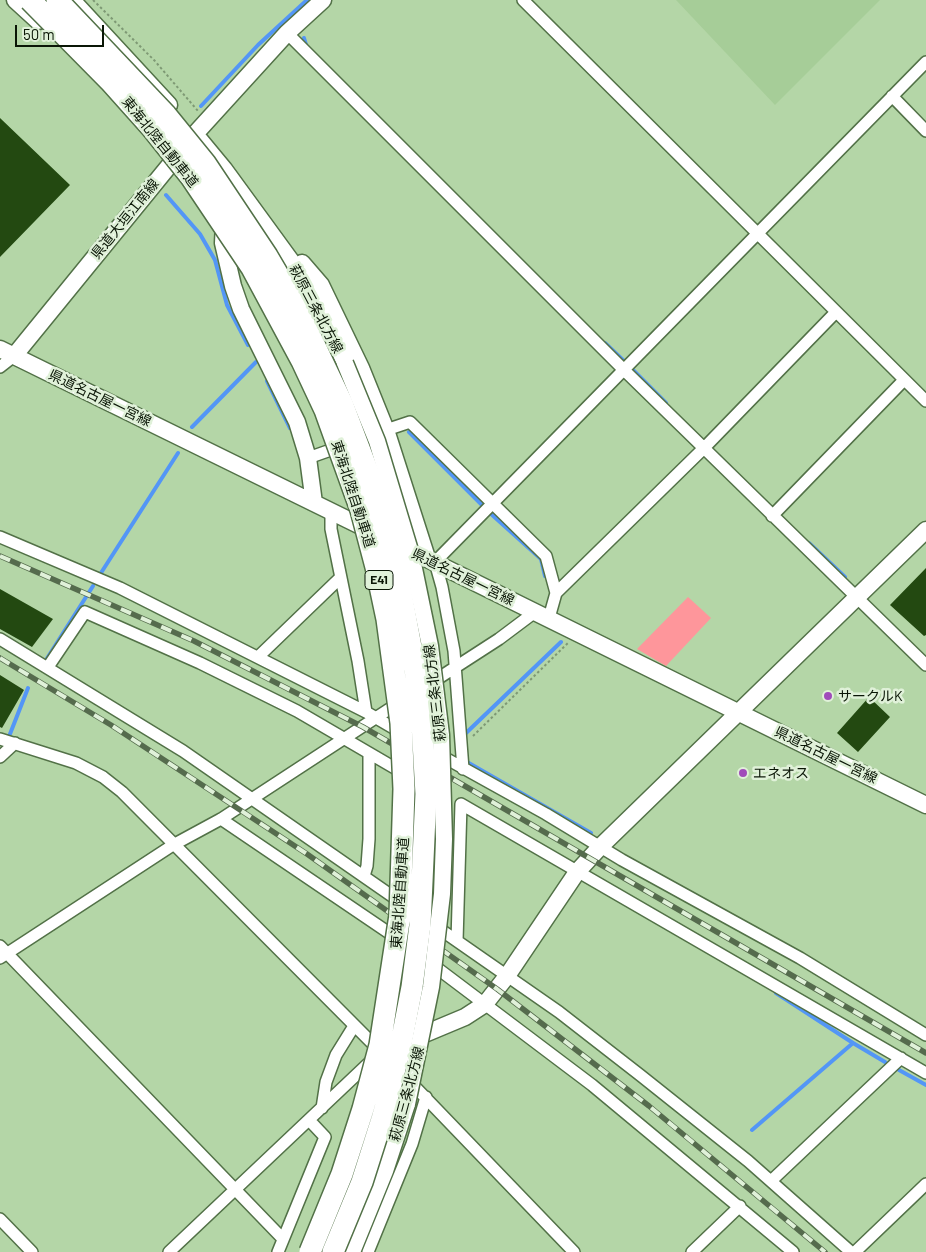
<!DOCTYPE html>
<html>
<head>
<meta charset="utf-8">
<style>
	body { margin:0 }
	#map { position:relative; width:926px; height:1252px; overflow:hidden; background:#b4d6a7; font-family:Barlow,sans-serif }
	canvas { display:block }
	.scale { position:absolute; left:15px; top:25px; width:89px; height:22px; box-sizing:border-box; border:2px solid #0a1606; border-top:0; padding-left:6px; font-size:15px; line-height:18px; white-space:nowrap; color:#0a1606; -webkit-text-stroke:4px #e0f1d9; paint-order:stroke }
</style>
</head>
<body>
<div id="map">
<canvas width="926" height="1252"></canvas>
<div class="scale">50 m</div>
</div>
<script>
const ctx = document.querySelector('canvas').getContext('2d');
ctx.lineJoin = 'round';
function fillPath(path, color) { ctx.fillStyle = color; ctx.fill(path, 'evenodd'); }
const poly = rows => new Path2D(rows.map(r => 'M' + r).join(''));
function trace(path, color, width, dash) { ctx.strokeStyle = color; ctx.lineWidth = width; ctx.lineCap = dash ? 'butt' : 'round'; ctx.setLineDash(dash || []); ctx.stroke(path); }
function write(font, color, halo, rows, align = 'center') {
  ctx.font = font + ' Barlow,"Noto Sans JP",sans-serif'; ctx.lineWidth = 5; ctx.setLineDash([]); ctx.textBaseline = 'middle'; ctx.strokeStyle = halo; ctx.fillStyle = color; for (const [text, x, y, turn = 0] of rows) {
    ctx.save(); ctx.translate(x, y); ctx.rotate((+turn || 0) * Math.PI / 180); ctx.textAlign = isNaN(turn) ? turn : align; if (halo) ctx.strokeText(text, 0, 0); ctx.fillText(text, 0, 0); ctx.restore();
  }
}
const built = poly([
	[676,0,880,0,775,105]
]);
const green = poly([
	[688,597,711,618,666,666,637,649]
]);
const stream = poly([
	[304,38,307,48],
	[201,106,258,45,307,0],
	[166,195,200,234,215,260,227,305,248,345],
	[605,343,625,362],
	[633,370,666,403],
	[267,381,290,428],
	[192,427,256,362],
	[409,432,482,505],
	[490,513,541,559,545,576],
	[809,543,845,577],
	[99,576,178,453],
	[46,660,93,586],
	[10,734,28,688],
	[465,737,465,734,561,642],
	[467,759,467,762,591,833],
	[853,1043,885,1062],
	[899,1070,926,1085],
	[752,1130,853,1043,776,993]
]);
const building = poly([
	[0,118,70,185,0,257],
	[926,568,926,635,924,636,890,605],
	[0,589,53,619,32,647,0,629],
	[0,675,24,690,2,728,0,727],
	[869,697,890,717,858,752,837,733]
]);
const path = poly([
	[93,0,154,60,198,111],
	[473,736,568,643]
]);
const street = poly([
	[523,0,926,401],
	[287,33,625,371,926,665],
	[892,96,926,131],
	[0,367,14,356],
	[380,432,410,422,546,556,556,593],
	[308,458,342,446],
	[331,511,331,529,358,661,366,712],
	[772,516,904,380],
	[0,537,120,588,366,712,402,733],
	[549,618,556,593,704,448,836,312],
	[0,639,183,751,402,903],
	[258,657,340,578],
	[48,667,85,612,200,663,297,711,405,774],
	[431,683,499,639,535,612],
	[0,739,76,763,103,777,122,792,380,1051],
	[438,754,546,814,622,860,800,958,926,1035],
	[0,757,15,743],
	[463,769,454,651,442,587,435,562,926,62],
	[221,819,398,939],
	[364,876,367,866,369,839,369,754],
	[434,925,559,1012,640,1075,748,1161,851,1252],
	[457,941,461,804,926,1073],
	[0,946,283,1239],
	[0,958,173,845,221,819,400,702],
	[429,962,592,1085,793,1252],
	[393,1064,574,1252],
	[322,1108,326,1082,336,1055,354,1026],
	[771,1181,901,1058],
	[0,1219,32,1252],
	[169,1252,372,1060],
	[278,1252,325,1137,309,1120],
	[368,1252,412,1144,426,1097],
	[692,1252,740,1206],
	[855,1252,926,1184]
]);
const secondary = poly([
	[15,0,38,21],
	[72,0,169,105],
	[200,140,224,169,294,265,319,308,345,363],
	[224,223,223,243,233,286,241,309,297,422,308,458,314,503],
	[302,263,321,285,361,368,386,430,427,558],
	[0,349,373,532],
	[14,356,195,134,287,33,323,0],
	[401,546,926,805],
	[410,1040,465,1017,485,1004,507,976,577,872,600,847,926,530],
	[352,1252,385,1171,407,1104]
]);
const rail = poly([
	[0,556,194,641,363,727,926,1053],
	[0,658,111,725,307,854,497,989,649,1106,825,1252]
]);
const secondaryBridge = poly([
	[345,363,377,441,411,554,430,646,441,735,444,839,442,894,431,987,407,1104]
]);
const highwayBridge = poly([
	[30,0,110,81,152,128,191,177,252,268,302,361,325,410,361,510,376,567,387,619,401,723,404,789,400,915,380,1045,363,1109,342,1174,310,1252],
	[57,0,166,115,205,163,267,256,294,302,342,403,380,504,395,560,415,669,422,724,426,794,420,925,412,987,400,1049,383,1116,362,1182,333,1252]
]);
const markers = [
	[828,696,5,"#a04cba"],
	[743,773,5,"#a04cba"]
];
const shields = [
	[379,580,28]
];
const shieldNames = [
	["E41",379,580]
];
const streetNames = [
	["東海北陸自動車道",160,142,51],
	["県道大垣江南線",125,219,-51],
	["萩原三条北方線",316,309,62],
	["県道名古屋一宮線",100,398,26],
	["東海北陸自動車道",353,494,72],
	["県道名古屋一宮線",463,577,26],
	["萩原三条北方線",435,693,-97],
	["県道名古屋一宮線",826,755,26],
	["東海北陸自動車道",400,893,-86],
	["萩原三条北方線",407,1094,-75]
];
const poiNames = [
	["サークルK",838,696],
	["エネオス",753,773]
];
fillPath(built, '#a6cd98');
fillPath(green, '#fe969b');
trace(stream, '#5396f6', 4);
fillPath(building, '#234911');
trace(street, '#527147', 14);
trace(secondary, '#527147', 19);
trace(path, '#7e9974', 2, [2.5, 2.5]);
trace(street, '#fff', 11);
trace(secondary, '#fff', 16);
trace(rail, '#556b4d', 5.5);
trace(rail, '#e0f1d9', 4, [11]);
trace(secondaryBridge, '#527147', 19, []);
trace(highwayBridge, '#527147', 24, []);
trace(secondaryBridge, '#fff', 16);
trace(highwayBridge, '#fff', 21);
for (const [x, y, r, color] of markers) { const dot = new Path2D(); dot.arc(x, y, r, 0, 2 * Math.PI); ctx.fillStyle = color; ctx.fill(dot); trace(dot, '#e0f1d9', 2); }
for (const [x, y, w] of shields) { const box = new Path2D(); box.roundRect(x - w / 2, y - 9.5, w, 19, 4); ctx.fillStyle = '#e0f1d9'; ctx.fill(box); trace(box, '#0a1606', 1); }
write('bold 12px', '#0a1606', null, shieldNames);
write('14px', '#0a1606', '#e0f1d9', streetNames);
write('14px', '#0a1606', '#e0f1d9', poiNames, 'left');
</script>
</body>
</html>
